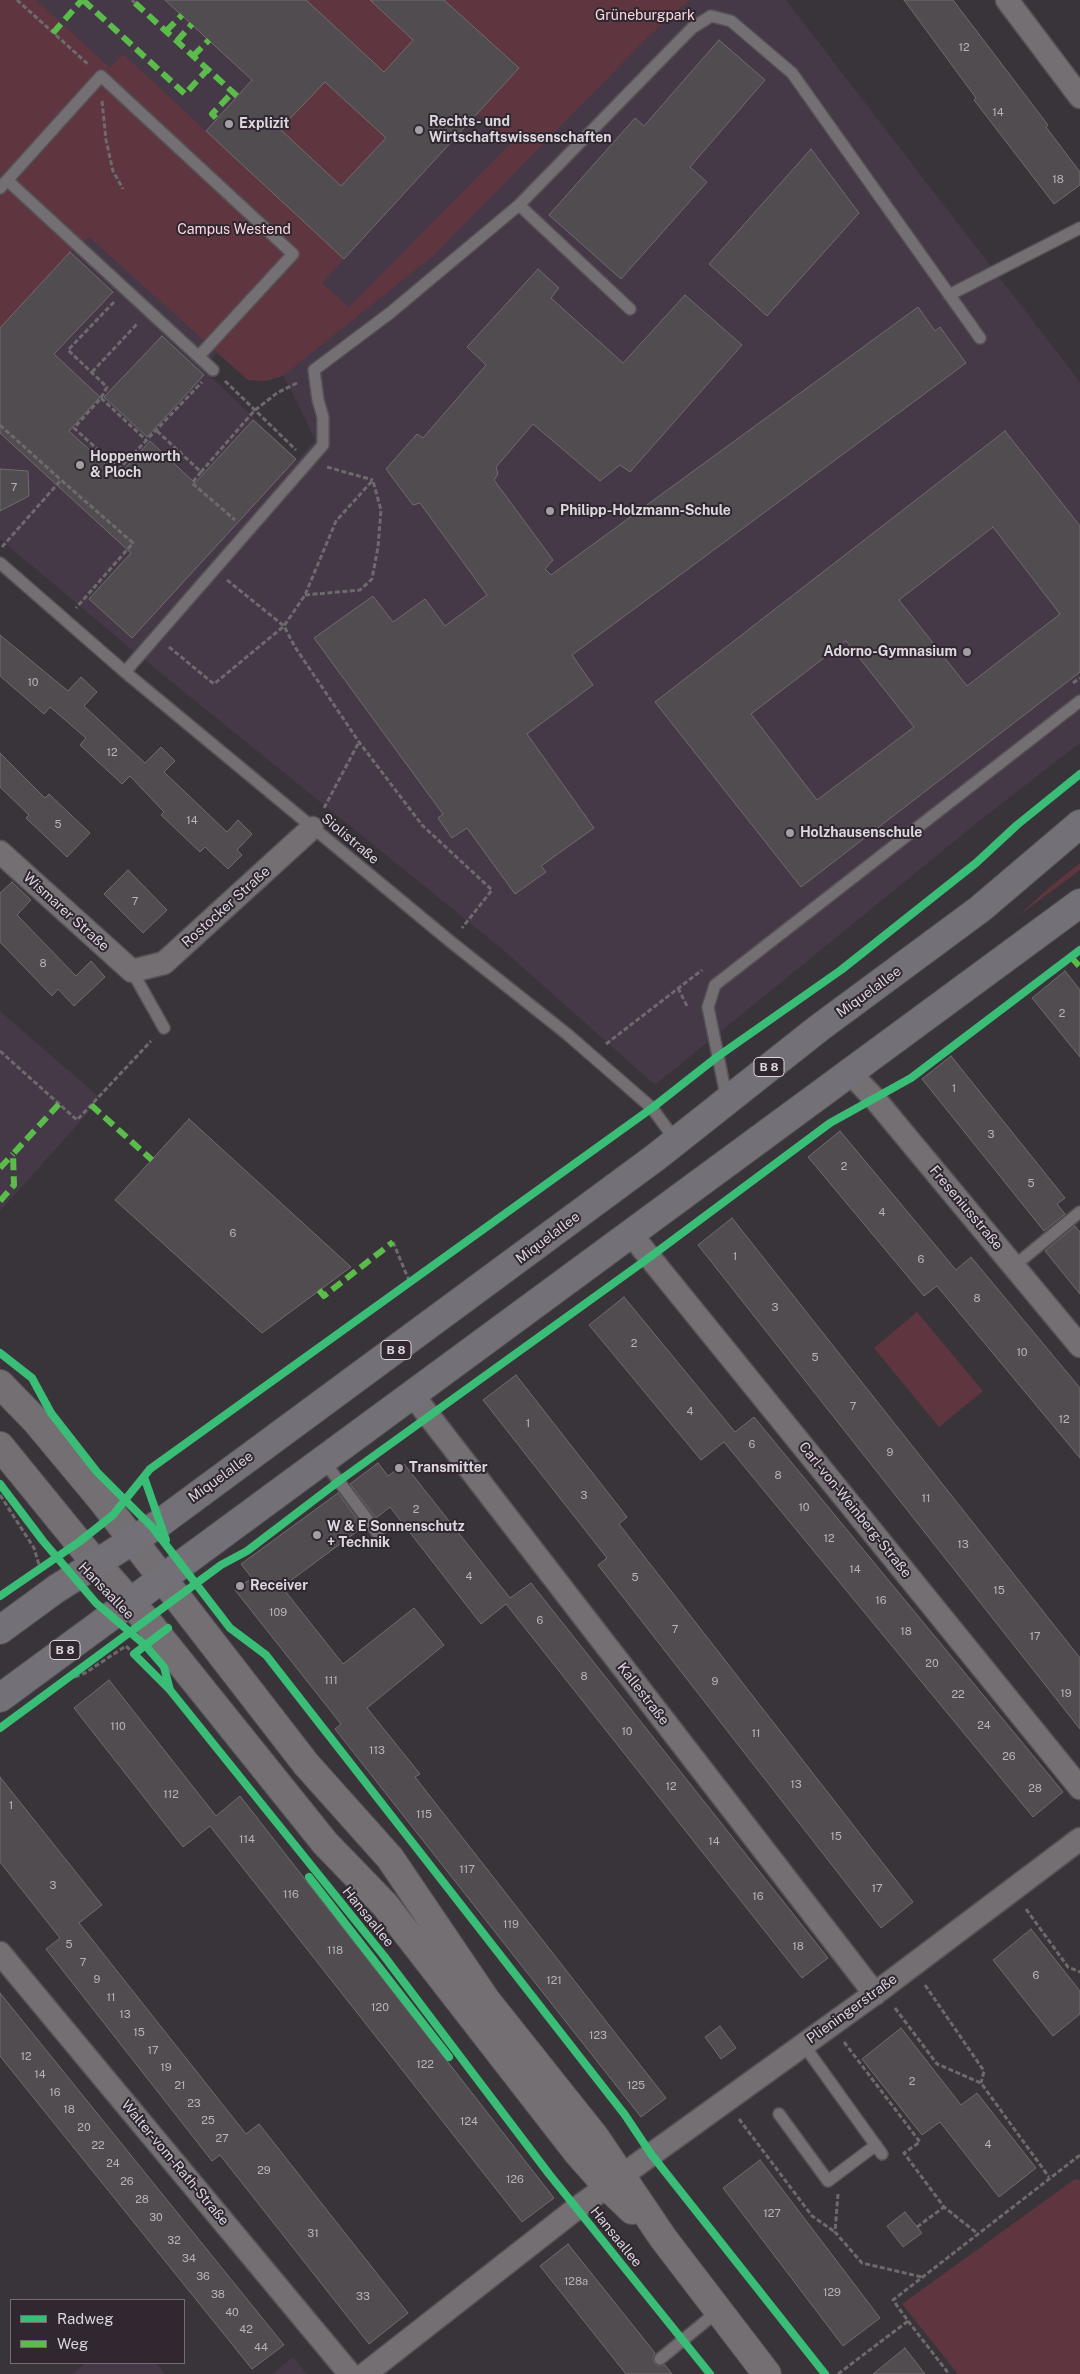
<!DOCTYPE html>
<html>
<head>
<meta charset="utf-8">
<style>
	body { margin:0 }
	#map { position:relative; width:1080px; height:2374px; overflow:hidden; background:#393439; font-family:"Public Sans",sans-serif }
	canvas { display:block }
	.legend { position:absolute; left:10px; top:2299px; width:175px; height:65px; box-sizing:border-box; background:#302731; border:1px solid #756d76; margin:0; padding:6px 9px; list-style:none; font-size:15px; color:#dcd6dd }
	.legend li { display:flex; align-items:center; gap:10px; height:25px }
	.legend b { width:25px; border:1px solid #756d76 }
</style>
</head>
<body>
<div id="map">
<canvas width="1080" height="2374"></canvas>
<ul class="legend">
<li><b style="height:6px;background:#3abd76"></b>Radweg</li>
<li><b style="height:6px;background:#5cbc4b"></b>Weg</li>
</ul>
</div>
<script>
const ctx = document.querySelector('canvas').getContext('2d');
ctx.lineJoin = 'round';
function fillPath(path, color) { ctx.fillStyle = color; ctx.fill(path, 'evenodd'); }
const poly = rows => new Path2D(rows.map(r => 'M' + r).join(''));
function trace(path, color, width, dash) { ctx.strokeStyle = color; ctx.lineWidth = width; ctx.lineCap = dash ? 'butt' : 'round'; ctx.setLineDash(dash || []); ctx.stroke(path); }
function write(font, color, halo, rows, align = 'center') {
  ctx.font = font + ' "Public Sans",sans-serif'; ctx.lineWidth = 4; ctx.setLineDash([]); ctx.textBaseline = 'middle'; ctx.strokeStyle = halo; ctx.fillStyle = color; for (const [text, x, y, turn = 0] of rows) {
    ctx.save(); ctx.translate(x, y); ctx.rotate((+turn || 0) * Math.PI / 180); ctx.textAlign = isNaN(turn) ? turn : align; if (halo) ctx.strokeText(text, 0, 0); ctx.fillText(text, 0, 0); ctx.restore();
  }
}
const built = poly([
	[0,0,593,0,646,39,690,0,786,0,1080,382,1080,743,983,818,655,1085,502,949,131,649,0,539],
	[217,353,248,380,266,381,284,376,315,440,298,460,202,368],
	[0,1011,99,1097,87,1114,0,1211],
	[293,2357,307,2374,272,2374],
	[86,2363,156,2363,165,2374,72,2374]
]);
const green = poly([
	[0,0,36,0,110,68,123,54,206,131,252,79,165,0,690,0,646,39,434,255,284,375,266,381,248,380,89,237,70,252,0,328,0,188,7,180,0,174],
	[477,113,510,144,349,307,322,283],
	[1080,863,1080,870,1018,916,1050,887],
	[917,1312,983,1391,939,1427,874,1348],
	[1075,2179,1080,2180,1080,2374,958,2374,902,2304]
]);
const building = poly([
	[165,0,306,0,384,72,413,40,370,0,444,0,519,68,344,259,206,131,252,80,165,0],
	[325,82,386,138,341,186,280,129,325,82],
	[904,0,953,0,1048,125,1046,127,1080,172,1080,185,1054,204,974,100,976,98,904,0],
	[719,40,765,80,690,167,707,182,621,279,549,215,635,118,644,126,719,40],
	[811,149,859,213,767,316,709,264,811,149],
	[70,252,113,292,54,354,100,397,69,431,118,476,150,441,195,483,253,420,296,459,132,638,89,599,131,553,0,433,0,328,70,252],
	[538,269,559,288,551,298,623,363,685,295,742,345,630,472,620,465,600,481,533,424,496,467,498,474,494,480,553,560,545,569,551,575,918,307,935,331,940,327,966,363,572,655,593,685,527,734,594,828,541,866,546,872,515,894,467,828,452,838,438,818,443,814,314,638,373,596,393,622,425,599,445,626,487,595,420,503,413,505,386,469,417,434,423,438,486,365,467,347,538,269],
	[162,336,204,375,147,437,104,397,162,336],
	[1005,431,1080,526,1080,672,801,887,655,702,1005,431],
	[993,527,1060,614,967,686,899,600,993,527],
	[846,641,914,727,817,800,751,714,846,641],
	[0,469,28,471,29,496,0,511,0,469],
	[0,635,68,691,81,677,97,692,84,706,145,763,161,747,175,761,164,772,227,832,238,820,252,834,237,850,242,855,228,869,205,847,200,852,161,815,164,812,130,776,122,784,80,745,86,738,50,707,44,714,0,676,0,635],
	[0,753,45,798,49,794,90,833,67,857,26,818,29,815,0,787,0,753],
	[128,870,167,910,143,933,104,894,128,870],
	[12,882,31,900,17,915,76,976,91,961,105,977,74,1006,58,989,52,996,0,942,0,893,12,882],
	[1065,971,1080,990,1080,1057,1032,998,1065,971],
	[951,1056,1065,1198,1057,1204,1065,1214,1044,1231,922,1079,951,1056],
	[189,1119,351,1267,262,1333,115,1200,189,1119],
	[840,1131,956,1270,971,1257,1080,1388,1080,1458,937,1286,924,1296,808,1157,840,1131],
	[732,1218,1080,1658,1080,1729,698,1245,732,1218],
	[1075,1226,1080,1232,1080,1294,1045,1251,1075,1226],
	[624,1297,735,1432,754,1417,1063,1792,1033,1817,724,1442,701,1460,589,1325,624,1297],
	[516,1375,627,1517,619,1524,913,1902,881,1928,598,1565,607,1558,483,1400,516,1375],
	[378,1463,388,1476,404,1464,510,1598,531,1583,828,1958,802,1978,506,1604,481,1624,390,1507,376,1518,350,1484,378,1463],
	[338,1493,363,1527,282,1587,343,1664,414,1608,444,1645,367,1708,420,1774,415,1777,666,2098,641,2117,335,1729,341,1724,235,1590,252,1578,241,1564,338,1493],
	[109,1680,216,1816,240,1796,554,2198,522,2222,210,1826,183,1847,74,1708,109,1680],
	[0,1777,102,1905,79,1923,246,2134,259,2124,408,2313,369,2344,220,2155,212,2161,46,1949,60,1938,0,1862,0,1777],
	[1031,1929,1080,1991,1080,2014,1053,2036,993,1960,1031,1929],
	[0,1993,284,2345,252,2369,0,2056,0,1993],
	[720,2026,736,2048,721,2059,705,2037,720,2026],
	[901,2028,961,2105,977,2093,1036,2168,999,2197,940,2122,922,2135,862,2059,901,2028],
	[760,2160,880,2318,843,2346,723,2188,760,2160],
	[905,2212,922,2233,903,2247,887,2226,905,2212],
	[568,2244,655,2353,653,2357,654,2363,658,2366,665,2365,672,2374,626,2374,540,2266,568,2244],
	[905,2348,925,2374,873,2374,905,2348]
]);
const path = poly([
	[17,0,89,65],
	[132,0,135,3],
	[102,101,106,140,113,171,123,189],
	[114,302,68,350,107,387,101,398,74,428,119,469,202,382],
	[92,372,137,324],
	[225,381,296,450],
	[101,398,146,440],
	[0,427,1,426,61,480],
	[157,431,201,472,254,411,277,393,299,382],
	[327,467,373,480],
	[201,472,192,483,235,520],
	[2,547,61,480,133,543,76,608],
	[227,580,284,626,295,647,359,742,422,825,492,890,462,928],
	[305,595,360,590,372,579,378,547,381,510,373,481],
	[169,647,214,684,284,626,305,595,336,521,373,480],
	[1073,683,1080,678],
	[324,808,359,742],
	[678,988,688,1008],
	[606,1044,702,970],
	[0,1051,77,1120,151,1041],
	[393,1242,410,1283],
	[0,1495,34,1548,40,1568],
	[75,1677,85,1673,126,1646,134,1654],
	[1026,1909,1068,1967,1080,1972],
	[925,1985,984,2071,981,2083],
	[895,2008,937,2064,981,2083,1049,2177],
	[844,2042,920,2142,904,2153,944,2207,978,2234],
	[739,2119,812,2216,835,2232],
	[838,2194,835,2232,862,2263,922,2277],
	[917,2227,944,2207],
	[908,2321,949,2374],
	[838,2374,908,2321,893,2300,1080,2155]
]);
const service = poly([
	[7,180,213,370],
	[0,188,101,76,293,254,199,356],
	[519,205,630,309],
	[949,295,1080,228],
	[0,563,125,672,451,942,567,1034,652,1108,676,1141],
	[125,672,323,445,323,417,318,400,314,370,390,313,519,205,692,28,711,16,731,21,792,73,980,338],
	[132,971,164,1028],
	[727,1100,708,1007,715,985,1080,701],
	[1014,1266,1080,1212],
	[323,1460,379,1535],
	[803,2044,882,2154],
	[779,2114,828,2181,876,2145],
	[660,2359,718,2311]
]);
const minor = poly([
	[1007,0,1080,97],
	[0,852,132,971,164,963,312,828],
	[849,1072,874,1098,1080,1346],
	[630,1233,1080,1788],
	[412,1394,875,1994],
	[0,1953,350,2374],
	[365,2374,577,2208,881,1989,1080,1839]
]);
const secondary = poly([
	[0,1384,36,1421,101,1499,306,1764,390,1858,486,2000,595,2137,663,2238,767,2374],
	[0,1446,88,1554,146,1620,325,1843,385,1905,577,2152,607,2186,632,2210]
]);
const primary = poly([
	[0,1630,56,1589,160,1523,656,1157,819,1028,980,909,1080,824],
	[0,1698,1080,903]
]);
const quiet = poly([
	[83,0,185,94,208,69],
	[135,3,237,96],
	[166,31,182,15],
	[53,33,82,0],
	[177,41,192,24],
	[193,56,209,40],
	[216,118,212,114,233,92],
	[1071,957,1080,967],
	[91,1105,152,1160],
	[0,1168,13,1154],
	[0,1201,14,1185,13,1154,59,1104],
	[319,1290,324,1296,393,1242]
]);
const cycleway = poly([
	[0,1353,32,1378,51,1413,97,1472,153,1528,230,1628,266,1655,625,2115,651,2154,825,2374],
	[144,1477,166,1540],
	[0,1484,43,1541,96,1603,145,1645,164,1667,170,1690,384,1956,549,2174,710,2374],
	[0,1596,79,1542,113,1515,150,1469,652,1108,717,1057,841,970,976,863,1017,825,1080,774],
	[168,1628,134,1654,170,1690],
	[0,1728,221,1565,247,1551,339,1481,650,1257,830,1123,911,1078,1080,950],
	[309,1877,449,2057]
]);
const markers = [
	[229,124,5,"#a39da4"],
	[419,130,5,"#a39da4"],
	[80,465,5,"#a39da4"],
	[550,511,5,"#a39da4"],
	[967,652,5,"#a39da4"],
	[790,833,5,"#a39da4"],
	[399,1468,5,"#a39da4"],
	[317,1535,5,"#a39da4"],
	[240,1586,5,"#a39da4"]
];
const numberNames = [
	["12",964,48],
	["14",998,113],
	["18",1058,180],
	["7",14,488],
	["10",33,683],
	["12",112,753],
	["14",192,821],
	["5",58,825],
	["7",135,902],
	["8",43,964],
	["2",1062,1014],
	["1",954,1089],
	["3",991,1135],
	["2",844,1167],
	["5",1031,1184],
	["4",882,1213],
	["6",233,1234],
	["1",735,1257],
	["6",921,1260],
	["8",977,1299],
	["3",775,1308],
	["2",634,1344],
	["10",1022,1353],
	["5",815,1358],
	["7",853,1407],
	["4",690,1412],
	["12",1064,1420],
	["1",528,1424],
	["6",752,1445],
	["9",890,1453],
	["8",778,1476],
	["3",584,1496],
	["11",926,1499],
	["10",804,1508],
	["2",416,1510],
	["12",829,1539],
	["13",963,1545],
	["14",855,1570],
	["4",469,1577],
	["5",635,1578],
	["15",999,1591],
	["16",881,1601],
	["109",278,1613],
	["6",540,1621],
	["7",675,1630],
	["18",906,1632],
	["17",1035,1637],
	["20",932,1664],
	["8",584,1677],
	["111",331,1681],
	["9",715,1682],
	["19",1066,1694],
	["22",958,1695],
	["24",984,1726],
	["110",118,1727],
	["10",627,1732],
	["11",756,1734],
	["113",377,1751],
	["26",1009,1757],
	["13",796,1785],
	["12",671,1787],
	["28",1035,1789],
	["112",171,1795],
	["1",11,1806],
	["115",424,1815],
	["15",836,1837],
	["114",247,1840],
	["14",714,1842],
	["117",467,1870],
	["3",53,1886],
	["17",877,1889],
	["116",291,1895],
	["16",758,1897],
	["119",511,1925],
	["5",69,1945],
	["18",798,1947],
	["118",335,1951],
	["7",83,1963],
	["6",1036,1976],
	["9",97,1980],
	["121",554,1981],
	["11",111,1998],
	["120",380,2008],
	["13",125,2015],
	["15",139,2033],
	["123",598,2036],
	["17",153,2051],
	["12",26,2057],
	["122",425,2065],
	["19",166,2068],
	["14",40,2075],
	["2",912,2082],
	["21",180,2086],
	["125",636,2086],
	["16",55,2093],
	["23",194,2104],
	["18",69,2110],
	["25",208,2121],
	["124",469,2122],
	["20",84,2128],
	["27",222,2139],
	["4",988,2145],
	["22",98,2146],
	["24",113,2164],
	["29",264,2171],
	["126",515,2180],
	["26",127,2182],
	["28",142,2200],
	["127",772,2214],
	["30",156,2218],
	["31",313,2234],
	["32",174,2241],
	["34",189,2259],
	["36",203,2277],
	["128a",576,2282],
	["129",832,2293],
	["38",218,2295],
	["33",363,2297],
	["40",232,2313],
	["42",246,2330],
	["44",261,2348]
];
const shields = [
	[769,1067,30],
	[396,1350,30],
	[65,1650,30]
];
const shieldNames = [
	["B 8",769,1067],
	["B 8",396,1350],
	["B 8",65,1650]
];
const parkNames = [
	["Grüneburgpark",645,16],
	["Campus Westend",234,230]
];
const poiNames = [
	["Rechts- und",429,122],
	["Wirtschaftswissenschaften",429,138],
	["Explizit",239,124],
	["Hoppenworth",90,457],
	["& Ploch",90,473],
	["Philipp-Holzmann-Schule",560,511],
	["Adorno-Gymnasium",957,652,"right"],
	["Holzhausenschule",800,833],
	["Transmitter",409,1468],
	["W & E Sonnenschutz",327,1527],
	["+ Technik",327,1543],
	["Receiver",250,1586]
];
const streetNames = [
	["Siolistraße",350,839,40],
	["Rostocker Straße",226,907,-42],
	["Wismarer Straße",66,912,42],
	["Miquelallee",869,992,-36],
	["Freseniusstraße",966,1208,50],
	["Miquelallee",548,1238,-37],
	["Miquelallee",221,1477,-36],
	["Carl-von-Weinberg-Straße",855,1510,51],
	["Hansaallee",106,1591,46],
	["Kallestraße",643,1694,52],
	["Hansaallee",368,1917,51],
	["Plieningerstraße",852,2009,-36],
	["Walter-vom-Rath-Straße",175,2163,50],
	["Hansaallee",616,2237,51]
];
fillPath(built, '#453847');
fillPath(green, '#5f3640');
fillPath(building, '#514c50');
trace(building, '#716b6f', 1);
trace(service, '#555156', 14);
trace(minor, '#555156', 25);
trace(secondary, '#555156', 30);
trace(primary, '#555156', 30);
trace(path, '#6d6a6d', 3, [5, 2.5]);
trace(service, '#736f73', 11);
trace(minor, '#736f73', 22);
trace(secondary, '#736f73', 28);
trace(primary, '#747078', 28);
trace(quiet, '#5cbc4b', 6, [12, 6]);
trace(cycleway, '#3abd76', 8);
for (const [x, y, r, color] of markers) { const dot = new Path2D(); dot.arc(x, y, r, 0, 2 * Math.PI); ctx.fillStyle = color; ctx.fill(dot); trace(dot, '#302731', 2); }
write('11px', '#b9b4ba', null, numberNames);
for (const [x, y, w] of shields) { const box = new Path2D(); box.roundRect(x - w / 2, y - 9.5, w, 19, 4); ctx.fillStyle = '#302731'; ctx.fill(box); trace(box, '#dcd6dd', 1); }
write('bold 12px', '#dcd6dd', null, shieldNames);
write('14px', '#fcd8de', '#302731', parkNames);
write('bold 14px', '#dcd6dd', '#302731', poiNames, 'left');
write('14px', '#dcd6dd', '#302731', streetNames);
</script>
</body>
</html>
